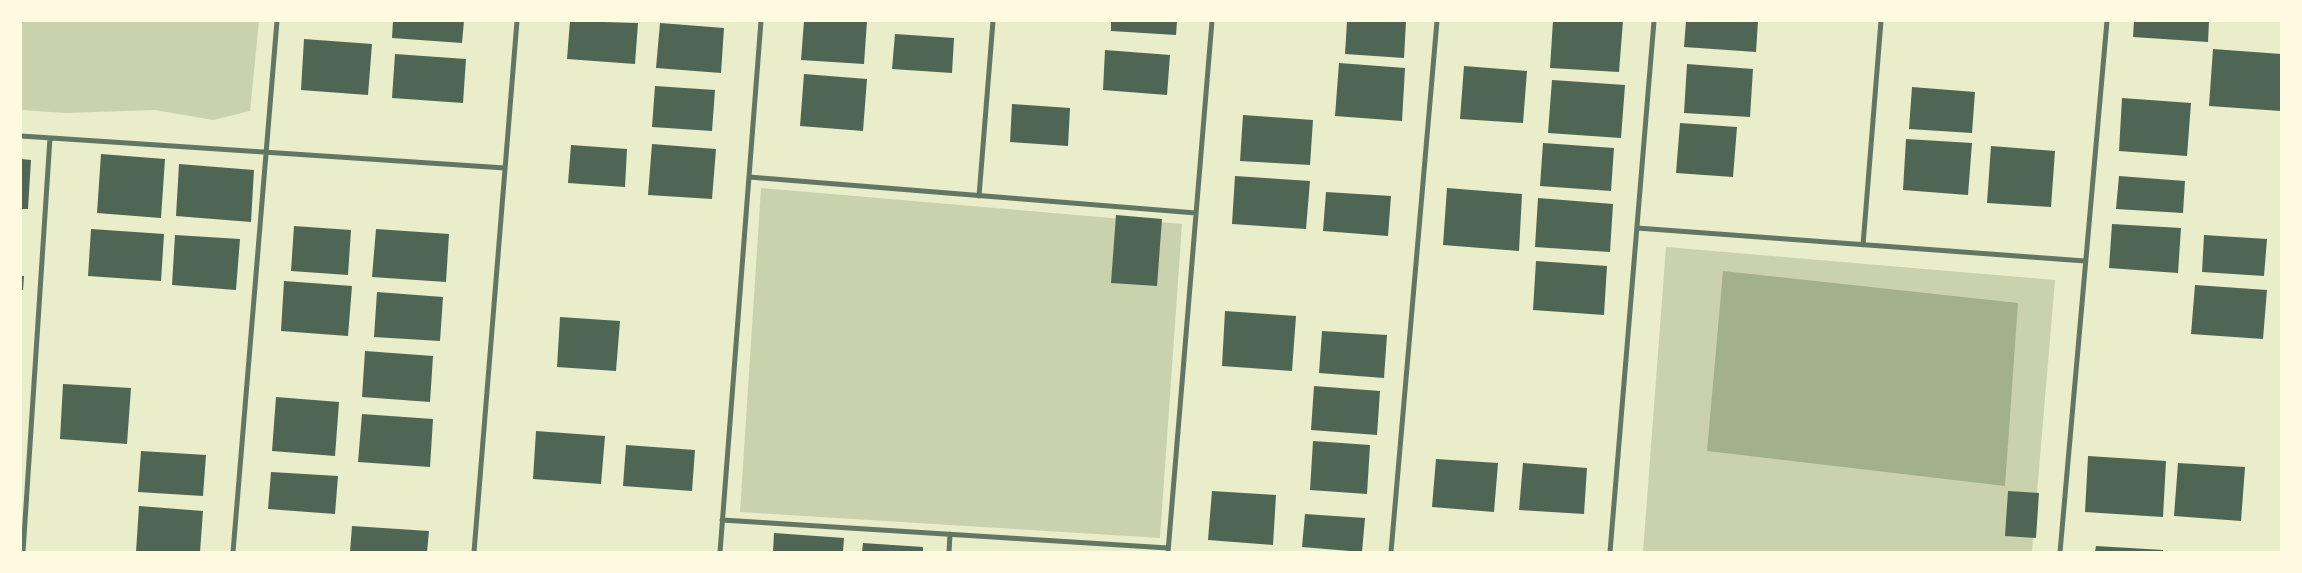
<!DOCTYPE html>
<html>
<head>
<meta charset="utf-8">
<style>
	body { margin:0 }
	#map { position:relative; width:2302px; height:573px; overflow:hidden; background:#e9edc9; font-family:"Roboto Condensed",sans-serif }
	canvas { display:block }
	.frame { position:absolute; inset:0; border:22px solid #fefae0; pointer-events:none }
</style>
</head>
<body>
<div id="map">
<canvas width="2302" height="573"></canvas>
<div class="frame"></div>
</div>
<script>
const ctx = document.querySelector('canvas').getContext('2d');
ctx.lineJoin = 'round';
function fillPath(path, color) { ctx.fillStyle = color; ctx.fill(path, 'evenodd'); }
const poly = rows => new Path2D(rows.map(r => 'M' + r).join(''));
function trace(path, color, width, dash) { ctx.strokeStyle = color; ctx.lineWidth = width; ctx.lineCap = dash ? 'butt' : 'round'; ctx.setLineDash(dash || []); ctx.stroke(path); }
const green = poly([
	[21,21,259,21,250,111,213,120,155,110,66,113,21,110],
	[761,188,1182,224,1160,538,740,512],
	[1666,247,2055,280,2032,552,1643,552]
]);
const water = poly([
	[1723,271,2018,303,2005,486,1707,451]
]);
const building = poly([
	[393,21,464,21,462,43,392,38],
	[570,21,638,23,635,64,567,59],
	[804,21,867,21,864,64,801,60],
	[1111,21,1177,21,1176,35,1111,31],
	[1347,21,1406,21,1404,58,1345,54],
	[1553,21,1623,21,1619,72,1550,68],
	[1686,21,1758,21,1756,52,1684,47],
	[2134,21,2209,21,2208,42,2133,37],
	[660,23,724,28,721,73,656,68],
	[895,34,954,38,952,73,892,69],
	[304,39,372,44,368,95,301,90],
	[2213,49,2281,54,2281,111,2209,106],
	[1105,50,1170,55,1167,95,1103,90],
	[395,54,466,59,463,103,392,98],
	[1339,63,1405,68,1402,121,1335,116],
	[1687,64,1753,69,1750,117,1684,113],
	[1464,66,1527,71,1523,123,1460,119],
	[804,74,867,79,863,131,800,126],
	[1552,80,1625,85,1621,138,1548,133],
	[655,86,715,90,712,131,652,127],
	[1912,87,1975,92,1972,133,1909,129],
	[2122,98,2191,103,2187,156,2119,151],
	[1012,104,1070,108,1068,146,1010,142],
	[1243,115,1313,120,1310,165,1240,161],
	[1680,123,1737,127,1733,177,1676,173],
	[1906,139,1972,143,1968,195,1903,190],
	[1543,143,1614,148,1611,191,1540,186],
	[652,144,716,149,712,199,648,195],
	[571,145,627,149,625,187,568,183],
	[1991,146,2055,151,2051,207,1987,203],
	[101,154,165,159,161,218,97,213],
	[21,159,31,160,28,209,21,209],
	[179,164,254,170,251,222,176,216],
	[1235,176,1310,181,1306,229,1232,224],
	[2119,176,2185,181,2183,213,2116,209],
	[1447,188,1522,194,1519,251,1443,245],
	[1326,192,1391,196,1388,236,1323,231],
	[1538,198,1613,204,1610,252,1535,247],
	[1116,215,1162,219,1157,286,1111,283],
	[2112,224,2181,228,2178,273,2109,268],
	[294,226,351,230,348,275,291,271],
	[91,229,164,234,161,281,88,276],
	[376,229,449,234,446,282,372,277],
	[175,235,240,239,236,290,172,285],
	[2204,235,2267,239,2264,276,2202,272],
	[1536,261,1607,266,1604,315,1533,310],
	[21,276,24,276,23,290,21,290],
	[284,281,352,286,348,336,281,331],
	[2195,285,2267,290,2263,339,2191,334],
	[377,292,443,297,440,341,374,337],
	[1225,311,1296,316,1292,371,1222,366],
	[560,317,620,321,616,371,557,367],
	[1322,331,1387,335,1384,378,1319,373],
	[365,351,433,356,430,402,362,397],
	[63,384,131,388,127,444,60,439],
	[1314,386,1380,391,1377,435,1311,430],
	[276,397,339,402,335,456,272,451],
	[362,414,433,419,430,467,358,462],
	[536,431,605,436,601,484,533,479],
	[1313,441,1370,445,1367,494,1310,490],
	[626,445,695,450,692,491,623,486],
	[141,451,206,455,203,496,138,492],
	[2088,456,2166,461,2163,517,2085,512],
	[1436,459,1498,463,1494,512,1432,507],
	[1523,463,1587,468,1584,514,1519,510],
	[2178,463,2245,467,2241,521,2174,516],
	[271,472,338,476,335,514,268,509],
	[1212,491,1276,495,1273,545,1208,540],
	[2008,491,2039,493,2036,538,2005,536],
	[139,506,203,511,200,552,136,552],
	[1305,514,1365,518,1362,552,1302,547],
	[352,526,429,531,427,552,350,552],
	[774,533,844,538,843,552,773,552],
	[863,543,923,547,923,552,862,552],
	[2096,546,2163,550,2163,552,2095,552]
]);
const minor = poly([
	[21,136,505,168],
	[749,177,1196,213],
	[979,196,993,21],
	[1637,228,2085,261],
	[1863,245,1881,21],
	[722,520,1168,548],
	[23,552,50,138],
	[233,552,277,21],
	[474,552,517,21],
	[720,552,761,21],
	[949,552,950,534],
	[1168,552,1212,21],
	[1391,552,1437,21],
	[1610,552,1654,21],
	[2060,552,2107,21]
]);
fillPath(green, '#cad2ad');
fillPath(water, '#a3b18a');
fillPath(building, '#4f6655');
trace(minor, '#617663', 5);
</script>
</body>
</html>
